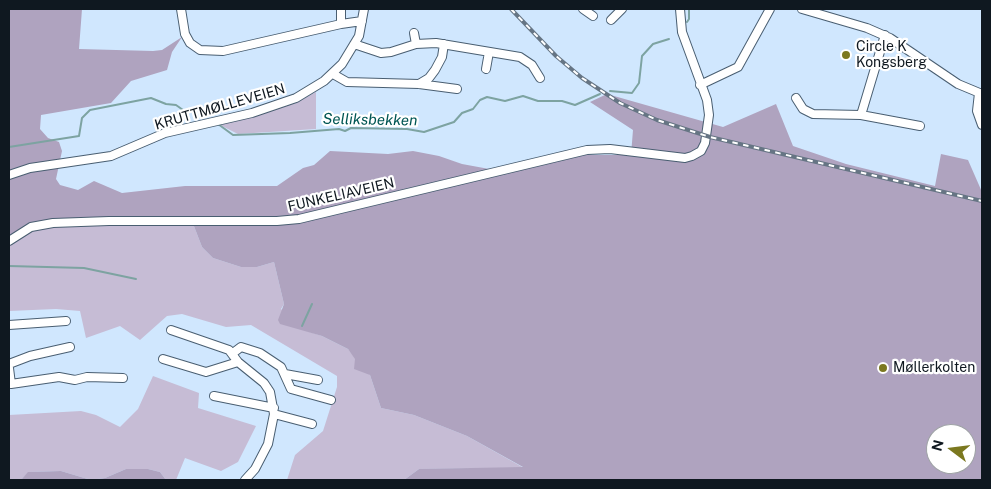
<!DOCTYPE html>
<html>
<head>
<meta charset="utf-8">
<style>
	body { margin:0 }
	#map { position:relative; width:991px; height:489px; overflow:hidden; background:#d0e7fe; font-family:"Public Sans",sans-serif }
	canvas { display:block }
	.frame { position:absolute; inset:0; border:10px solid #0f1820; pointer-events:none }
	.north { position:absolute; left:926px; top:424px; width:50px; height:50px; box-sizing:border-box; background:#fff; border:1px solid #9fa3a6; border-radius:50%; rotate:285deg; font-size:14px; font-weight:700; line-height:20px; text-align:center; color:#0f1820 }
	.north::after { content:''; display:block; margin:auto; width:18px; height:22px; background:#7b781f; clip-path:polygon(50% 0,100% 100%,50% 72%,0 100%) }
</style>
</head>
<body>
<div id="map">
<canvas width="991" height="489"></canvas>
<div class="frame"></div>
<div class="north">N</div>
</div>
<script>
const ctx = document.querySelector('canvas').getContext('2d');
ctx.lineJoin = 'round';
function fillPath(path, color) { ctx.fillStyle = color; ctx.fill(path, 'evenodd'); }
const poly = rows => new Path2D(rows.map(r => 'M' + r).join(''));
function trace(path, color, width, dash) { ctx.strokeStyle = color; ctx.lineWidth = width; ctx.lineCap = dash ? 'butt' : 'round'; ctx.setLineDash(dash || []); ctx.stroke(path); }
function write(font, color, halo, rows, align = 'center') {
  ctx.font = font + ' "Public Sans",sans-serif'; ctx.lineWidth = 4.5; ctx.setLineDash([]); ctx.textBaseline = 'middle'; ctx.strokeStyle = halo; ctx.fillStyle = color; for (const [text, x, y, turn = 0] of rows) {
    ctx.save(); ctx.translate(x, y); ctx.rotate((+turn || 0) * Math.PI / 180); ctx.textAlign = isNaN(turn) ? turn : align; if (halo) ctx.strokeText(text, 0, 0); ctx.fillText(text, 0, 0); ctx.restore();
  }
}
const green = poly([
	[316,92,316,129,238,134,220,125,296,103],
	[192,221,202,247,213,258,241,267,257,267,274,262,284,304,281,309,307,331,322,336,348,349,370,375,381,408,414,415,467,436,524,468,419,469,404,480,287,480,295,455,323,431,337,387,337,376,251,325,226,327,182,314,167,316,140,340,120,326,86,338,80,311,56,309,9,311,9,243,36,226],
	[153,376,199,393,198,408,256,426,238,462,221,471,185,458,176,480,166,480,160,472,148,469,126,469,105,478,91,480,61,471,29,472,21,480,9,480,9,415,81,411,96,415,120,427,138,409]
]);
const forest = poly([
	[9,9,82,9,79,49,153,51,162,50,182,37,172,52,167,70,131,81,111,103,41,115,40,129,48,138,59,142,62,151,56,179,60,185,78,190,94,181,122,193,185,186,277,186,303,168,314,165,330,151,388,154,413,151,439,156,462,164,500,171,565,155,631,155,633,130,590,102,607,94,723,127,776,104,793,146,846,164,935,186,941,154,968,160,982,192,982,480,404,480,419,469,523,467,467,436,414,415,381,408,370,375,354,369,355,359,348,349,322,336,280,324,278,320,284,304,274,262,257,267,241,267,213,258,202,247,192,221,36,226,9,243],
	[936,434,966,434,966,464,936,464],
	[126,469,148,469,160,472,166,480,21,480,28,472,61,471,91,480,105,478]
]);
const stream = poly([
	[687,22,689,19,689,9],
	[610,91,632,93,639,83,642,56,653,44,669,39],
	[218,124,233,135,290,133,339,129,345,131,351,128,407,129,424,132,454,122,462,113,473,109,480,100,487,97,505,101,523,96,538,101,562,101,575,105,600,94],
	[9,147,79,136,82,118,90,110,151,98,166,104,176,105,183,110,189,110],
	[9,266,84,268,136,279],
	[302,326,312,304]
]);
const minor = poly([
	[181,9,185,34,190,43,200,50,223,51,341,24,362,21],
	[583,9,593,16],
	[802,9,867,28,890,38,958,84,982,94],
	[611,20,622,9],
	[341,24,341,9],
	[414,33,416,44,436,43,520,57,532,65,540,78],
	[354,44,381,53,391,52,416,44],
	[486,69,489,52],
	[333,74,347,82,419,84,457,89],
	[419,84,429,78,435,70,442,57,444,44],
	[700,85,738,67,770,9],
	[979,93,977,111,982,125],
	[796,98,803,109,813,114,861,115,920,126],
	[861,115,885,35],
	[9,175,30,168,111,156,165,133,252,113,296,98,324,81,342,64,359,36,364,9],
	[9,241,31,227,53,223,109,221,277,221,299,219,587,150,610,149,685,158,692,156,701,151,705,143,709,115,707,100,682,32,680,9],
	[9,325,66,321],
	[171,330,229,350,238,362,264,383,270,392,274,414,268,444,255,469,245,480],
	[233,353,241,347,260,353,281,367,291,389,331,400],
	[163,359,206,372,238,362],
	[9,364,30,356,70,347],
	[9,368,11,384],
	[285,374,318,380],
	[11,384,59,377,75,380,87,377,123,378],
	[214,396,274,408],
	[274,414,312,424]
]);
const rail = poly([
	[511,9,556,56,582,78,620,103,657,120,710,137,982,201]
]);
const markers = [
	[846,55,5,"#7b781f"],
	[883,368,5,"#7b781f"]
];
const poiNames = [
	["Circle K",856,47],
	["Kongsberg",856,63],
	["Møllerkolten",893,368]
];
const streetNames = [
	["KRUTTMØLLEVEIEN",220,107,-16],
	["FUNKELIAVEIEN",341,195,-13]
];
const waterNames = [
	["Selliksbekken",370,120,1]
];
fillPath(green, '#c6bcd5');
fillPath(forest, '#afa3bf');
trace(stream, '#7da3a1', 2);
trace(minor, '#495e71', 10);
trace(minor, '#fff', 8);
trace(rail, '#667584', 4);
trace(rail, '#fff', 2, [5.5]);
for (const [x, y, r, color] of markers) { const dot = new Path2D(); dot.arc(x, y, r, 0, 2 * Math.PI); ctx.fillStyle = color; ctx.fill(dot); trace(dot, '#fff', 2); }
write('14px', '#0f1820', '#fff', poiNames, 'left');
write('14px', '#0f1820', '#fff', streetNames);
write('italic 15px', '#005654', '#fff', waterNames);
</script>
</body>
</html>
